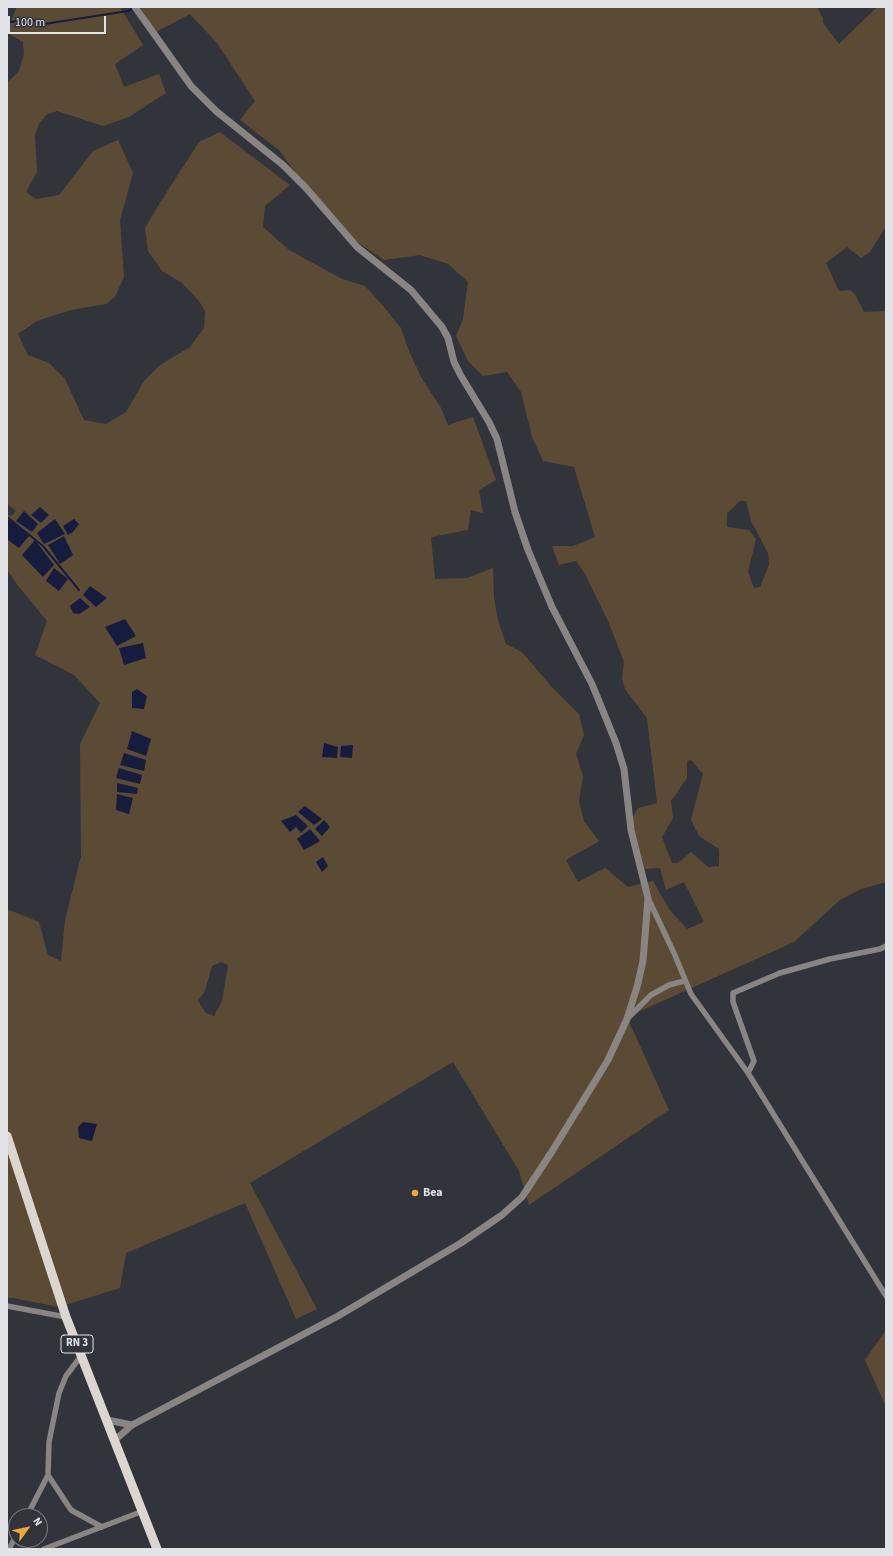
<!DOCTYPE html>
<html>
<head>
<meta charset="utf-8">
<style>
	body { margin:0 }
	#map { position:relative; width:893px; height:1556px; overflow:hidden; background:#32343b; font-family:"Source Sans 3",sans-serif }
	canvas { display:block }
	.frame { position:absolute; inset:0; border:8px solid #e1e3e7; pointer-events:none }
	.north { position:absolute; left:8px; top:1508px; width:40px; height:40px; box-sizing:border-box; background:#32343b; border:1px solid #787a80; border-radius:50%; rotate:57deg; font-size:11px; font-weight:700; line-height:16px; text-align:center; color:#e1e3e7 }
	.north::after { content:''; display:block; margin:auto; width:14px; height:18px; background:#eca93b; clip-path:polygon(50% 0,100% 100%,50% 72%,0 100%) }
	.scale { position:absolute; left:8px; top:16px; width:98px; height:18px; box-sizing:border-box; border:2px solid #e1e3e7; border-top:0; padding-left:5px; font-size:12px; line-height:14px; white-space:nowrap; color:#e1e3e7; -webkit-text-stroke:3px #32343b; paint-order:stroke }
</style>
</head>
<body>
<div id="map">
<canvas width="893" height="1556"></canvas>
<div class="frame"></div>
<div class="north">N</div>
<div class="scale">100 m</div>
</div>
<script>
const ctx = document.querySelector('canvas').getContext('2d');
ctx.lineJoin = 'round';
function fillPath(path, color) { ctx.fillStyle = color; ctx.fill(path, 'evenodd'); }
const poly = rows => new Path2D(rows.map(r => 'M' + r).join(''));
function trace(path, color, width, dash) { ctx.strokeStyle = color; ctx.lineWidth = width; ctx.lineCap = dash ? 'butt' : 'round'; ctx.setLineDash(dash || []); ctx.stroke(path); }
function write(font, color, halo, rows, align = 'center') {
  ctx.font = font + ' "Source Sans 3",sans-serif'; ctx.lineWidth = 3; ctx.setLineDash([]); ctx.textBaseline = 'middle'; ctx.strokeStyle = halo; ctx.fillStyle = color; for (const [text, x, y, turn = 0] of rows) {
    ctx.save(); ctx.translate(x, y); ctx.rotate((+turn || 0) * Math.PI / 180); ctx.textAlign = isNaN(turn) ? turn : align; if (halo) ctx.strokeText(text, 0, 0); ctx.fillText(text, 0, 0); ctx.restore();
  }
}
const green = poly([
	[17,7,120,7,143,45,115,64,124,87,159,74,166,93,129,117,103,126,57,111,46,115,39,124,35,135,37,172,26,192,36,199,59,195,93,151,118,140,133,173,120,220,124,277,115,297,106,304,71,310,37,321,18,334,28,355,49,363,65,379,84,420,106,424,126,412,144,381,160,365,190,347,204,328,205,311,199,301,182,283,162,271,148,251,145,228,161,201,199,142,220,132,290,185,265,206,263,227,289,250,342,279,365,286,385,308,401,328,409,351,421,377,441,408,448,425,473,417,496,480,479,490,483,513,471,510,468,530,431,537,435,579,467,578,493,568,494,598,498,620,506,644,522,652,551,686,579,714,584,735,576,754,583,776,579,801,584,821,599,841,566,860,578,882,605,868,628,887,653,881,669,909,687,929,704,922,684,882,666,890,660,868,644,869,631,820,638,808,657,803,647,718,625,689,622,679,624,662,608,621,585,574,576,561,559,565,552,546,573,546,595,537,574,467,543,461,532,437,521,392,507,372,483,376,468,361,456,336,463,319,468,282,448,264,420,255,384,260,354,240,319,207,280,151,240,120,255,101,217,43,190,14,156,32,140,7,817,7,823,18,823,23,839,44,877,7,886,7,886,226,870,252,861,258,847,247,826,263,839,291,850,290,855,294,864,312,886,311,886,882,861,889,840,900,794,942,627,1017,669,1110,529,1205,519,1171,453,1062,250,1183,317,1309,296,1319,245,1203,126,1253,120,1288,59,1307,7,1297,7,909,39,922,48,955,61,961,65,920,81,856,80,744,100,703,74,675,35,655,47,621,19,587,7,570,7,539,19,548,9,520,7,522,7,514,11,516,16,511,7,504,7,83,19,71,24,54,23,42,9,34,8,28],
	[740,501,746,501,751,521,768,553,769,565,760,587,754,588,748,572,756,539,749,530,727,527,727,513],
	[691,760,703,774,691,820,699,836,719,849,719,866,708,867,691,852,678,863,672,863,662,837,673,818,671,801,687,778,687,761],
	[221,962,228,965,222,1001,214,1016,206,1013,198,1001,205,991,212,966],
	[886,1330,886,1407,865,1360]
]);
const water = poly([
	[40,507,49,515,41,523,31,515],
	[24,511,38,524,32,532,16,521],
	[9,519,29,536,19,548,7,539,7,522],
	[55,519,65,534,44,544,37,533],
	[74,519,79,524,73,532,68,535,63,526],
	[64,536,73,555,60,564,48,545],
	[35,540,54,565,43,577,22,555],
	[54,568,68,579,59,591,46,581],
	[90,586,107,598,96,607,83,595],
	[80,598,90,607,79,614,73,613,70,606],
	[125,619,136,636,117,646,105,627],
	[143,643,146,658,124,665,119,648],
	[137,689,147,696,144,709,132,708,132,692],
	[132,731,151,739,146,756,127,749],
	[324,743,338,747,337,758,322,757],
	[353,745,352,758,340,757,341,746],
	[124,753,146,760,144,771,120,765],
	[119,768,142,775,140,784,116,778],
	[117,783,138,788,137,794,117,792],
	[117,794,133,798,129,814,116,810],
	[305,806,322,819,314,825,298,812],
	[296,815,308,826,301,833,296,827,290,832,281,821],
	[324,820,330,827,322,836,315,829],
	[310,829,320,841,304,850,297,839],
	[323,857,328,866,322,872,316,862],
	[83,1122,97,1124,92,1141,79,1138,78,1127]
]);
const stream = poly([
	[7,27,10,22,30,19,44,24,128,11,134,8],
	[7,517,43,546,79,590]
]);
const minor = poly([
	[648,898,674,953,691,994,748,1073,886,1296],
	[627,1019,651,995,669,985,684,981],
	[748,1073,754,1061,733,1002,733,993,780,973,830,959,880,949,886,946],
	[7,1306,66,1317],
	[48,1475,71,1510,102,1527],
	[27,1516,48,1475,49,1442,59,1393,66,1376,81,1356],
	[9,1549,16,1536],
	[44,1549,143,1511]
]);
const tertiary = poly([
	[107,1420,132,1425],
	[115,1440,132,1425,338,1316,461,1243,502,1215,522,1197,551,1153,608,1060,627,1019,637,987,643,961,648,898,631,830,624,769,616,743,592,684,552,607,528,550,515,512,497,439,489,422,461,376,454,362,448,338,442,327,411,290,357,247,306,188,283,165,216,111,191,86,135,7]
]);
const primary = poly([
	[7,1136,66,1317,157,1549]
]);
const markers = [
	[415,1193,4,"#eca93b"]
];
const shields = [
	[77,1344,32]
];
const shieldNames = [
	["RN 3",77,1344]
];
const poiNames = [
	["Bea",423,1193]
];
fillPath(green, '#5b4b35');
fillPath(water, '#151c3e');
trace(stream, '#151c3e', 2);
trace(minor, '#888582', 5.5);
trace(tertiary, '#888582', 7);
trace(primary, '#dbd6d0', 9);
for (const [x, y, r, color] of markers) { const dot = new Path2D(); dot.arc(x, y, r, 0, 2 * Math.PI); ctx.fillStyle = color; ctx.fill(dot); trace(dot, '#32343b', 1.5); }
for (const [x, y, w] of shields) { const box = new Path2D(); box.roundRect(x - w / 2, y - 9, w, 18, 3); ctx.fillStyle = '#32343b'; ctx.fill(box); trace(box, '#e1e3e7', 1); }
write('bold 11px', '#e1e3e7', null, shieldNames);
write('bold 12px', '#e1e3e7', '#32343b', poiNames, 'left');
</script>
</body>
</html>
